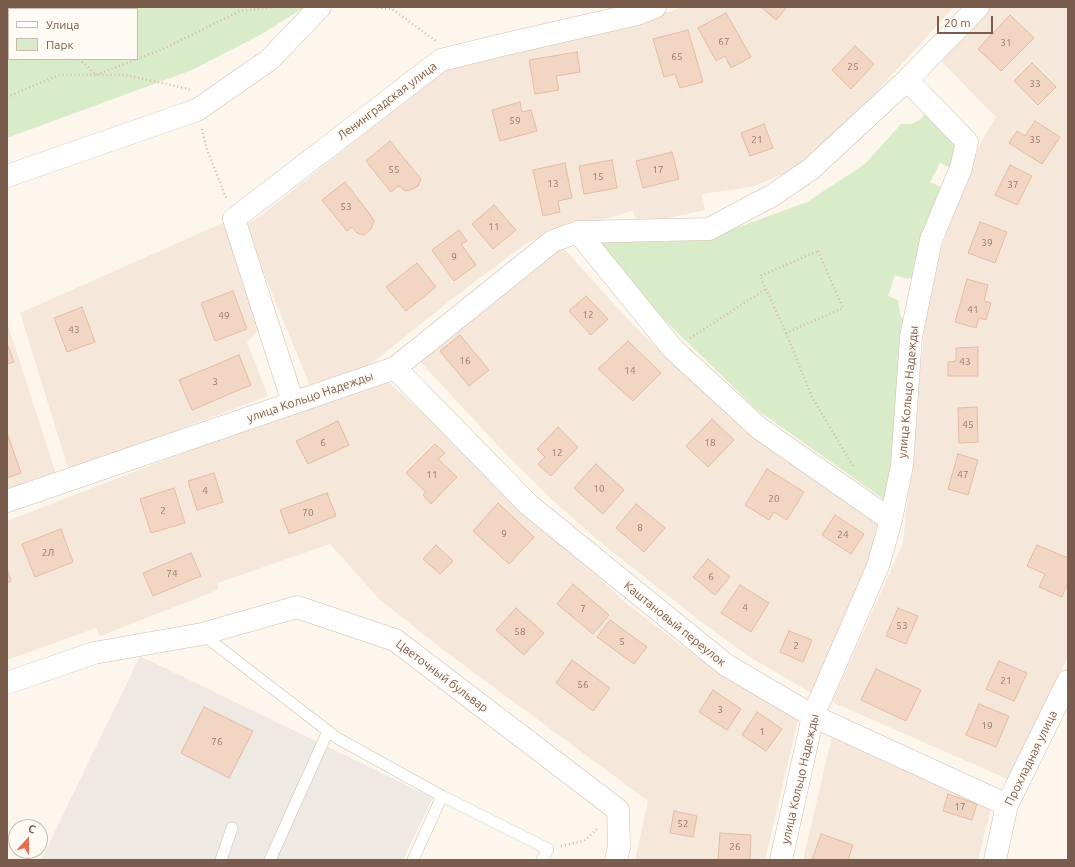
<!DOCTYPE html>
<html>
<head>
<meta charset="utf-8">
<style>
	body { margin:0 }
	#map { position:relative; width:1075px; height:867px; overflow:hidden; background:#fdf6ec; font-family:Ubuntu,sans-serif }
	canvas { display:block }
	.frame { position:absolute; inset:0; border:8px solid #7a5c4d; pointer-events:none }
	.legend { position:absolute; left:8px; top:8px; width:130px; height:52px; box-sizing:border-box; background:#fffaf3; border:1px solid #cabbb1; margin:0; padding:5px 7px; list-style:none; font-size:12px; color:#7a5c4d }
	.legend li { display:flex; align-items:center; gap:8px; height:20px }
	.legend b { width:20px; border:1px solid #cabbb1 }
	.north { position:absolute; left:8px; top:819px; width:40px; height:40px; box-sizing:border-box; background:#fffaf3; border:1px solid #cabbb1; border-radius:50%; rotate:21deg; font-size:11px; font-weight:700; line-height:16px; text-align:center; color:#7a5c4d }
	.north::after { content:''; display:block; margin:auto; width:14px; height:18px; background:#e76f51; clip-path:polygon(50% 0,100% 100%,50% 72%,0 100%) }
	.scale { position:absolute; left:937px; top:16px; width:56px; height:18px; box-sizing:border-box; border:2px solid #7a5c4d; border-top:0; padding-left:5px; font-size:12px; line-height:14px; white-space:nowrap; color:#7a5c4d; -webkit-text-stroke:3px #fffaf3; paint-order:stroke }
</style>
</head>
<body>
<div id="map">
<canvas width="1075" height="867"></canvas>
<div class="frame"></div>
<ul class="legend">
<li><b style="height:5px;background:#fff"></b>Улица</li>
<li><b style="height:11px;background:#d8ecc9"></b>Парк</li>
</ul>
<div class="north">С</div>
<div class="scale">20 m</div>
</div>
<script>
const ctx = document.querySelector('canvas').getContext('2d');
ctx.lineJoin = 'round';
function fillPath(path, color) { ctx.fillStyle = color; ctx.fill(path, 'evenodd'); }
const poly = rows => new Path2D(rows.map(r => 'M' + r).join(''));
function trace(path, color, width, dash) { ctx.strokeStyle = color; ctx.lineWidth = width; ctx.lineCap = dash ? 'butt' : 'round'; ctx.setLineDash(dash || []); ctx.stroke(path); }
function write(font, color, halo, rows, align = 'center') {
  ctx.font = font + ' Ubuntu,sans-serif'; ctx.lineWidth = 3; ctx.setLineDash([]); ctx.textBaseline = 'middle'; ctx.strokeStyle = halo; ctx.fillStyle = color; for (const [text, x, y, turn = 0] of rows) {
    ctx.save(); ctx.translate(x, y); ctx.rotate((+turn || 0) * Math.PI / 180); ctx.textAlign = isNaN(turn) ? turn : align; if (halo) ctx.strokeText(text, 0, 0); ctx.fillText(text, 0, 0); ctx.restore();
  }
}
const residential = poly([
	[680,7,954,7,812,162,752,187,702,194,705,210,640,224,632,211,528,242,452,299,362,371,311,388,244,225,259,217,466,53,673,11],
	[989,7,1068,7,1068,656,1012,781,832,702,903,543,929,282,980,143,996,117,938,58],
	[227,221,264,324,247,342,268,396,69,471,20,313],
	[557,241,633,325,712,398,888,529,813,694,750,657,700,621,600,542,549,497,504,452,414,355],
	[8,325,56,474,7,490,7,326],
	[382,376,496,480,626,603,690,652,798,720,765,860,635,860,648,801,442,649,379,599,330,544,218,583,218,590,100,636,96,628,7,660,7,521],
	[832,736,993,801,978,860,803,860]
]);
const industrial = poly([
	[140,656,433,798,403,860,41,860]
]);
const green = poly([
	[7,7,305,7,260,35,192,70,7,138],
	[9,9,137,9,137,59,9,59],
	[928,110,958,138,956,170,940,163,930,182,947,190,915,276,907,279,895,275,888,296,898,300,901,317,910,325,889,503,756,409,643,299,598,242,623,236,664,242,712,237,807,202,865,164,901,124,912,124,921,119]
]);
const building = poly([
	[761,7,787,7,776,20,761,7],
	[726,13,751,57,731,68,725,56,716,61,698,28,726,13],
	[1010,15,1034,38,1001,71,978,49,1010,15],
	[688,30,703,82,680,88,675,74,664,77,653,39,688,30],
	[855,46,874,64,851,89,832,70,855,46],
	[577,52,580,72,556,76,559,90,535,94,529,60,577,52],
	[1032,63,1056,87,1038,105,1014,81,1032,63],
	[520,102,522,112,531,110,537,131,500,141,492,110,520,102],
	[1035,121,1060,137,1042,164,1009,143,1017,131,1025,136,1035,121],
	[764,124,773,148,750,156,741,133,764,124],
	[390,141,421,179,418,186,413,189,406,191,398,186,391,192,366,161,390,141],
	[672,152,679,179,643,188,636,161,672,152],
	[612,160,617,188,584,194,579,166,612,160],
	[565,163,572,198,558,201,560,212,543,216,533,170,565,163],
	[1010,165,1032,176,1017,205,995,195,1010,165],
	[345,182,369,213,374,221,371,229,364,235,357,233,352,227,347,231,322,200,345,182],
	[494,205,516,230,493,249,472,224,494,205],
	[980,222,1007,232,995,263,968,253,980,222],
	[459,230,467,241,461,244,476,265,454,281,432,250,459,230],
	[417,263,436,287,406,311,386,287,417,263],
	[967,279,988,285,984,301,991,303,986,320,979,318,976,328,955,322,967,279],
	[233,291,247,329,215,341,201,303,233,291],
	[586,296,608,319,591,335,569,311,586,296],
	[82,307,95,342,67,352,54,318,82,307],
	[460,335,489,370,469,386,440,351,460,335],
	[628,341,661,373,633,401,598,369,628,341],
	[7,344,14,362,7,364,7,344],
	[978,347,978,376,948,376,948,362,956,361,956,348,978,347],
	[239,355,251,385,192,410,179,380,239,355],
	[977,407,978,442,959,443,958,408,977,407],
	[712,419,734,440,708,467,686,446,712,419],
	[338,421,349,445,308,464,296,441,338,421],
	[558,427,578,447,551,476,538,464,545,457,537,449,558,427],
	[8,436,21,473,7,478,7,437,8,436],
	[435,444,445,453,438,459,457,477,431,504,423,495,426,492,406,473,435,444],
	[958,454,978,460,968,495,948,489,958,454],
	[596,464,624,490,603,514,574,488,596,464],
	[767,469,804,492,787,520,774,512,769,520,745,505,767,469],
	[214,473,223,502,197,510,188,481,214,473],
	[174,488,185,523,151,533,140,499,174,488],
	[327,493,336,516,289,534,280,510,327,493],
	[498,503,534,537,509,564,473,531,498,503],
	[636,504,665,528,644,552,616,528,636,504],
	[835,515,864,534,851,554,822,535,835,515],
	[61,529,73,562,35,577,22,544,61,529],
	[436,545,453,561,440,574,423,559,436,545],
	[1037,545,1068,558,1068,582,1062,597,1039,587,1045,574,1027,566,1037,545],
	[191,553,201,576,153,596,143,573,191,553],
	[708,559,730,577,715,595,693,577,708,559],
	[7,569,11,581,7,583,7,569],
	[573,584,609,615,593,634,557,604,573,584],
	[740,585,769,603,751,632,721,613,740,585],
	[516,608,544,633,524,655,496,630,516,608],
	[898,608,918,616,906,644,886,636,898,608],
	[610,620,647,647,634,664,597,637,610,620],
	[789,631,812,640,803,662,780,652,789,631],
	[572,660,610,688,593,711,556,683,572,660],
	[999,661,1027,673,1014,701,986,689,999,661],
	[876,669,921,690,906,721,861,700,876,669],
	[713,690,741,709,727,730,699,712,713,690],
	[979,704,1009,716,996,747,966,735,979,704],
	[204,707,253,731,229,778,181,753,204,707],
	[757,712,782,729,766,751,742,735,757,712],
	[948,794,977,804,972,820,943,811,948,794],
	[674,811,697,816,693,837,670,833,674,811],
	[720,833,751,835,750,860,718,860,720,833],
	[821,834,853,845,848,860,812,860,821,834]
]);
const path = poly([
	[373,7,392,9,436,41],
	[23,9,25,7],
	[48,9,48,7],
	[7,38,9,34],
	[79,59,96,75,137,59],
	[137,59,161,50,240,11,275,7],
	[7,97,59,75,125,75,189,89,190,90],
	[202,129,207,150,227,200],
	[818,251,843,308,786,333,760,276,818,251],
	[786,333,812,397,854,468],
	[690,338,766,289],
	[561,846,584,841,598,828]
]);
const service = poly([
	[202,634,337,738,442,796,548,849,542,860],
	[221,860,232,828],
	[270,860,328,731],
	[413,860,442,796]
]);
const minor = poly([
	[7,176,197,110,269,60,320,7],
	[578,232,673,349,759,428,891,520],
	[395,368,529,505,726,665,813,716,1007,805],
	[293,403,234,219,441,60,502,45,637,14,655,7],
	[7,501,395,368,553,241,578,232,709,229,773,195,811,169,907,80,978,7],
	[7,683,94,653,202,634,297,607,395,640,618,810,619,847,616,860],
	[781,860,813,716,878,566,891,520,902,465,911,337,931,240,961,168,967,142,907,80],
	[995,860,1007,805,1068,681]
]);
const numberNames = [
	["67",724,42],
	["31",1006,43],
	["65",677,57],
	["25",853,67],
	["33",1035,84],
	["59",515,121],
	["21",757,140],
	["35",1035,140],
	["55",394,170],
	["17",658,170],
	["15",598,177],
	["13",553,184],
	["37",1013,185],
	["53",346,207],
	["11",494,227],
	["39",987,243],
	["9",454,257],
	["41",973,310],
	["12",588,315],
	["49",224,316],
	["43",74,330],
	["16",465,361],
	["43",965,362],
	["14",630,371],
	["3",215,382],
	["45",968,425],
	["6",323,443],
	["18",710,443],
	["12",557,453],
	["11",432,475],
	["47",963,475],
	["10",599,489],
	["4",205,491],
	["20",774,499],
	["2",163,511],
	["70",308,513],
	["8",640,528],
	["9",504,534],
	["24",843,535],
	["2Л",48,553],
	["74",172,574],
	["6",711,577],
	["4",745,608],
	["7",583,609],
	["53",902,626],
	["58",520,632],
	["5",622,642],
	["2",796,646],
	["21",1006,681],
	["56",583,685],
	["3",720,710],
	["19",987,726],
	["1",762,732],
	["76",217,742],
	["17",960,807],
	["52",683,824],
	["26",735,847]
];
const streetNames = [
	["Ленинградская улица",387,101,-37],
	["улица Кольцо Надежды",908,392,-85],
	["улица Кольцо Надежды",310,397,-19],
	["Каштановый переулок",675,624,39],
	["Цветочный бульвар",442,676,37],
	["Прохладная улица",1031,758,-64],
	["улица Кольцо Надежды",800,779,-77]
];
fillPath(residential, '#f5e8da');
fillPath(industrial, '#efe9e4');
fillPath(green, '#d8ecc9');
fillPath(building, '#f3d5c3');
trace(building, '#e6bba3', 1);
trace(service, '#d1beb0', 12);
trace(minor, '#d1beb0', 23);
trace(path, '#d9b8a5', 2.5, [1, 3]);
trace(service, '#fff', 11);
trace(minor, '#fff', 22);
write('10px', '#987a6a', null, numberNames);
write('12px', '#7a5c4d', '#fffaf3', streetNames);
</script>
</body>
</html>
